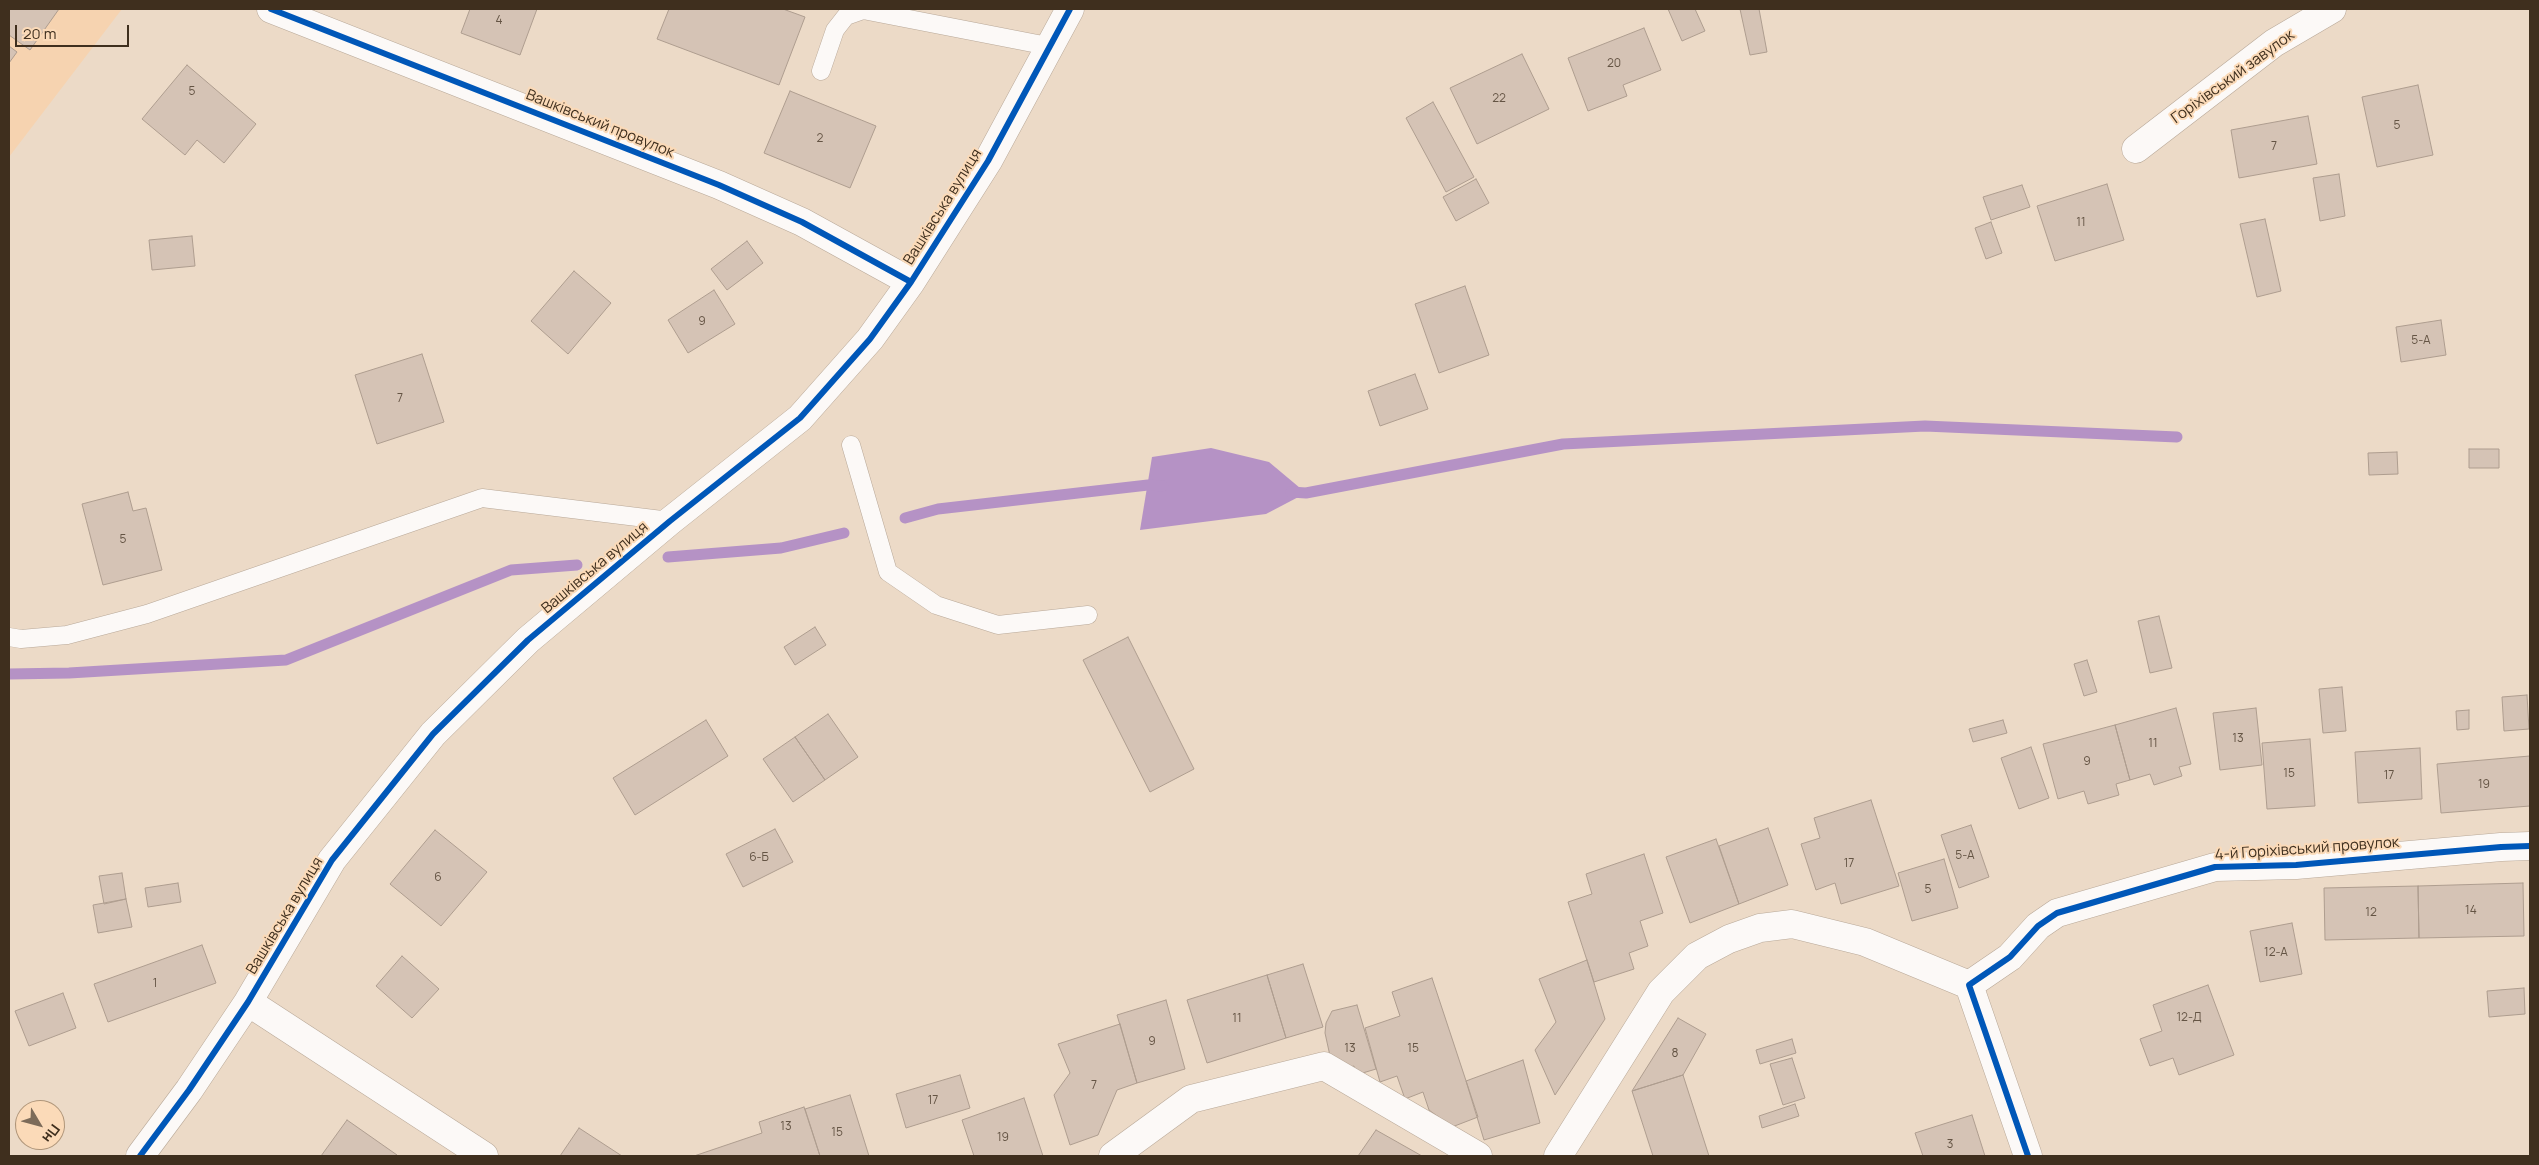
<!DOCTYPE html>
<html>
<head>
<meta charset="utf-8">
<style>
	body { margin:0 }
	#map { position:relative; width:2539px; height:1165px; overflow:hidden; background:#ecdac7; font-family:Manrope,sans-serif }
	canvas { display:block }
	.frame { position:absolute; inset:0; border:10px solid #3f2f1e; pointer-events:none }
	.north { position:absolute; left:15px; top:1100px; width:50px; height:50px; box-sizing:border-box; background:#fbdab8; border:1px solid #b0967a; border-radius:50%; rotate:127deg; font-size:14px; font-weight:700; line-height:20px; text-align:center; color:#3f2f1e }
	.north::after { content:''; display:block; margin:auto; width:18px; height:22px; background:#7c6b59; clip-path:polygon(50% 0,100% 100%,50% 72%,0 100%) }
	.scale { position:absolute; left:15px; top:25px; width:114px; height:22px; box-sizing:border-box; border:2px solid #3f2f1e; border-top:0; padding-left:6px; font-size:15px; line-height:18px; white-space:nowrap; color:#3f2f1e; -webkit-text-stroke:4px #fbdab8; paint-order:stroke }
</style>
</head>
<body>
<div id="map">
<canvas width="2539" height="1165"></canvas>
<div class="frame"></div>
<div class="north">Пн</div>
<div class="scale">20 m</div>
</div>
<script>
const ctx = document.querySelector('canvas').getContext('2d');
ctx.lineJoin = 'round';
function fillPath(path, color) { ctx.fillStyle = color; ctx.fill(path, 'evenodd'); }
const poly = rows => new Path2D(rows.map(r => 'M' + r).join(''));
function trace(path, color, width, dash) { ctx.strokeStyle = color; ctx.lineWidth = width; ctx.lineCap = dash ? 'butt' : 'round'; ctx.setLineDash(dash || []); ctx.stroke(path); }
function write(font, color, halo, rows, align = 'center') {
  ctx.font = font + ' Manrope,sans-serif'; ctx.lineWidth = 4; ctx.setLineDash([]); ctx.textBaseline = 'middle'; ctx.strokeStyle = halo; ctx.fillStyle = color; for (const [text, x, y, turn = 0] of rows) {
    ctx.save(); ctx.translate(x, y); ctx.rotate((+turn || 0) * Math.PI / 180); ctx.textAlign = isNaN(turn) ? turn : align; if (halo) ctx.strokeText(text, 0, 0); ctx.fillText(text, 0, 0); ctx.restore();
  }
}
const built = poly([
	[9,9,122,9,9,157]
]);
const water = poly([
	[1211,448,1269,462,1306,493,1266,514,1140,530,1152,457]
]);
const stream = poly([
	[1291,492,1306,493,1563,444,1925,426,2177,437],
	[905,518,938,509,1148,485,1163,486],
	[668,557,781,548,844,533],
	[9,674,69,673,286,660,511,570,577,565]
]);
const building = poly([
	[9,9,59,9,30,50,9,35,9,9],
	[470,9,537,9,520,55,461,33,470,9],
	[669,9,783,9,805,17,779,85,657,39,669,9],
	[1668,9,1695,9,1705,31,1682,41,1668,9],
	[1740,9,1759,9,1767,52,1750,55,1740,9],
	[1644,28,1661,70,1623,85,1627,96,1588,111,1568,58,1644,28],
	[9,46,17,52,9,63,9,46],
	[1522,54,1549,109,1477,144,1450,88,1522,54],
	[187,65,256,124,224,163,197,140,185,155,142,119,187,65],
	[2418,85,2433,155,2377,167,2362,97,2418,85],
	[790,91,876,126,850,188,764,153,790,91],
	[1433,102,1474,177,1446,192,1406,118,1433,102],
	[2308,116,2317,164,2239,178,2231,130,2308,116],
	[2339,174,2345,216,2320,221,2313,178,2339,174],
	[1476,179,1489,203,1456,221,1443,197,1476,179],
	[2107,184,2124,240,2055,261,2037,206,2107,184],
	[2022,185,2030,207,1991,220,1983,197,2022,185],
	[2265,219,2281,291,2257,297,2240,224,2265,219],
	[1991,222,2002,253,1986,259,1975,228,1991,222],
	[192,236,195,266,152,270,149,240,192,236],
	[747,241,763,263,727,290,711,269,747,241],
	[574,271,611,303,568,354,531,321,574,271],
	[1465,286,1489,355,1439,373,1415,304,1465,286],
	[714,290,735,324,688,353,668,320,714,290],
	[2441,320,2446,355,2401,362,2396,327,2441,320],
	[422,354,444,422,377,444,355,375,422,354],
	[1415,374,1428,409,1380,426,1368,391,1415,374],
	[2469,449,2499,449,2499,468,2469,468,2469,449],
	[2397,452,2398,474,2369,475,2368,453,2397,452],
	[128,492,133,511,146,508,162,570,103,585,82,504,128,492],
	[2159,616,2172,668,2150,673,2138,621,2159,616],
	[815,627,826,645,795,665,784,647,815,627],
	[1128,637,1194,769,1150,792,1083,660,1128,637],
	[2087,660,2097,692,2084,696,2074,664,2087,660],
	[2342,687,2346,731,2323,733,2319,689,2342,687],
	[2527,695,2529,729,2504,731,2502,697,2527,695],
	[2176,708,2191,764,2179,767,2182,776,2154,785,2150,774,2130,780,2115,725,2176,708],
	[2256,708,2262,765,2220,770,2213,713,2256,708],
	[2469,710,2469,729,2457,730,2456,711,2469,710],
	[828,714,858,757,825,780,795,737,828,714],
	[706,720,728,756,635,815,613,778,706,720],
	[2003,720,2007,733,1973,742,1969,729,2003,720],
	[2115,725,2130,780,2116,784,2119,795,2088,804,2084,791,2058,799,2043,744,2115,725],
	[795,737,825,780,793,802,763,759,795,737],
	[2310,739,2315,806,2267,809,2262,743,2310,739],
	[2031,747,2049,798,2019,809,2001,758,2031,747],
	[2420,748,2422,799,2358,803,2355,752,2420,748],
	[2530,756,2530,806,2441,813,2437,764,2530,756],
	[1871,800,1899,886,1841,904,1835,883,1816,890,1801,844,1820,838,1814,818,1871,800],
	[1971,825,1989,877,1959,888,1941,835,1971,825],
	[1768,828,1788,885,1739,904,1719,846,1768,828],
	[775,829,793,862,743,887,726,854,775,829],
	[435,830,487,872,441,926,390,884,435,830],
	[1716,839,1739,904,1690,923,1666,857,1716,839],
	[1644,854,1663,913,1640,921,1648,946,1629,953,1634,969,1594,982,1568,902,1592,894,1586,874,1644,854],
	[1944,859,1958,908,1912,921,1898,873,1944,859],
	[122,873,126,899,104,904,99,876,122,873],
	[178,883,181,902,148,907,145,888,178,883],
	[2523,883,2524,936,2419,938,2418,886,2523,883],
	[2418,886,2419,938,2325,940,2324,888,2418,886],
	[126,899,132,927,98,933,93,905,126,899],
	[2292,923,2302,974,2260,982,2250,931,2292,923],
	[202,945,216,983,108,1022,94,984,202,945],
	[402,956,439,989,412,1018,376,986,402,956],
	[1587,960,1605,1019,1555,1095,1535,1050,1556,1022,1539,979,1587,960],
	[1303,964,1323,1027,1286,1038,1267,975,1303,964],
	[1267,975,1286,1038,1207,1063,1187,1000,1267,975],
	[1432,978,1478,1117,1452,1127,1429,1110,1423,1092,1405,1099,1397,1076,1380,1082,1365,1028,1400,1016,1392,992,1432,978],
	[2208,985,2234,1055,2179,1075,2173,1058,2150,1066,2140,1039,2162,1031,2153,1005,2208,985],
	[2524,988,2525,1014,2489,1017,2487,991,2524,988],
	[63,993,76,1028,29,1046,15,1011,63,993],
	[1166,1000,1185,1069,1137,1083,1117,1015,1166,1000],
	[1357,1005,1376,1069,1356,1075,1354,1066,1342,1069,1332,1065,1325,1033,1326,1023,1332,1011,1357,1005],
	[1678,1018,1706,1034,1683,1075,1632,1091,1678,1018],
	[1120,1024,1137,1083,1117,1090,1098,1135,1070,1145,1054,1095,1070,1073,1058,1044,1120,1024],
	[1792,1039,1796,1053,1760,1064,1756,1050,1792,1039],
	[1792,1058,1805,1098,1783,1105,1770,1064,1792,1058],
	[1523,1060,1540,1123,1484,1140,1466,1081,1523,1060],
	[960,1075,970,1108,906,1128,896,1094,960,1075],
	[1683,1075,1709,1156,1653,1156,1632,1091,1683,1075],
	[850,1095,869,1156,820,1156,805,1109,850,1095],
	[1024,1098,1043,1156,974,1156,962,1120,1024,1098],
	[1795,1104,1799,1116,1762,1128,1759,1116,1795,1104],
	[804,1107,820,1156,694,1156,762,1133,759,1122,804,1107],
	[1972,1115,1985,1156,1923,1156,1915,1133,1972,1115],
	[347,1120,397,1155,396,1156,321,1156,347,1120],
	[579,1128,622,1156,560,1156,579,1128],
	[1376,1130,1422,1156,1358,1156,1376,1130]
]);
const service = poly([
	[821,71,835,30,846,16,863,10,1048,46],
	[851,445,888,572,936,605,998,625,1088,615],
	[9,637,21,639,67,635,147,614,482,498,670,521]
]);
const minor = poly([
	[271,9,719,185,802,222,911,282],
	[2136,149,2274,43,2332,9],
	[248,1002,484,1156],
	[140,1156,189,1090,248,1002,332,860,433,734,528,640,670,521,800,418,870,339,911,282,988,161,1070,9],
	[1113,1156,1191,1099,1324,1066,1478,1156],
	[1558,1156,1661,992,1697,956,1729,939,1760,928,1792,924,1865,942,1969,985],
	[2028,1156,1969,985,2010,957,2038,926,2057,913,2215,867,2296,865,2501,847,2530,846]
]);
const cycleway = poly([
	[271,9,719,185,802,222,911,282],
	[140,1156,189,1090,248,1002,332,860,433,734,528,640,670,521,800,418,870,339,911,282,988,161,1070,9],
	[2028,1156,1969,985,2010,957,2038,926,2057,913,2215,867,2296,865,2501,847,2530,846]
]);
const numberNames = [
	["4",499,21],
	["20",1614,64],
	["5",192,92],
	["22",1499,99],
	["5",2397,126],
	["2",820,139],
	["7",2274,147],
	["11",2081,223],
	["9",702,322],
	["5-А",2421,341],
	["7",400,399],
	["5",123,540],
	["13",2238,739],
	["11",2153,744],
	["9",2087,762],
	["15",2289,774],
	["17",2389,776],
	["19",2484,785],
	["5-А",1965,856],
	["6-Б",759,858],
	["17",1849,864],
	["6",438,878],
	["5",1928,890],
	["14",2471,911],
	["12",2371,913],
	["12-А",2276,953],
	["1",155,984],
	["12-Д",2189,1018],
	["11",1237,1019],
	["9",1152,1042],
	["13",1350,1049],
	["15",1413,1049],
	["8",1675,1054],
	["7",1094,1086],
	["17",933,1101],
	["13",786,1127],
	["15",837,1133],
	["19",1003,1138],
	["3",1950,1145]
];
const streetNames = [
	["Горіхівський завулок",2233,77,-36],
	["Вашківський провулок",600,124,22],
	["Вашківська вулиця",943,207,-58],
	["Вашківська вулиця",595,568,-40],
	["4-й Горіхівський провулок",2307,849,-4],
	["Вашківська вулиця",285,916,-59]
];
fillPath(built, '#f6d3b0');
fillPath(water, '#b592c5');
trace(stream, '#b592c5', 11);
fillPath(building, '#d5c3b5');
trace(building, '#ae9d8f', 1);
trace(service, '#b8a898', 19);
trace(minor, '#b8a898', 29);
trace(service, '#fcf9f7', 18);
trace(minor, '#fcf9f7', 28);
trace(cycleway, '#0057b8', 6);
write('12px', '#645444', null, numberNames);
write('15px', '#3f2f1e', '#fbdab8', streetNames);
</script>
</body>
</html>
